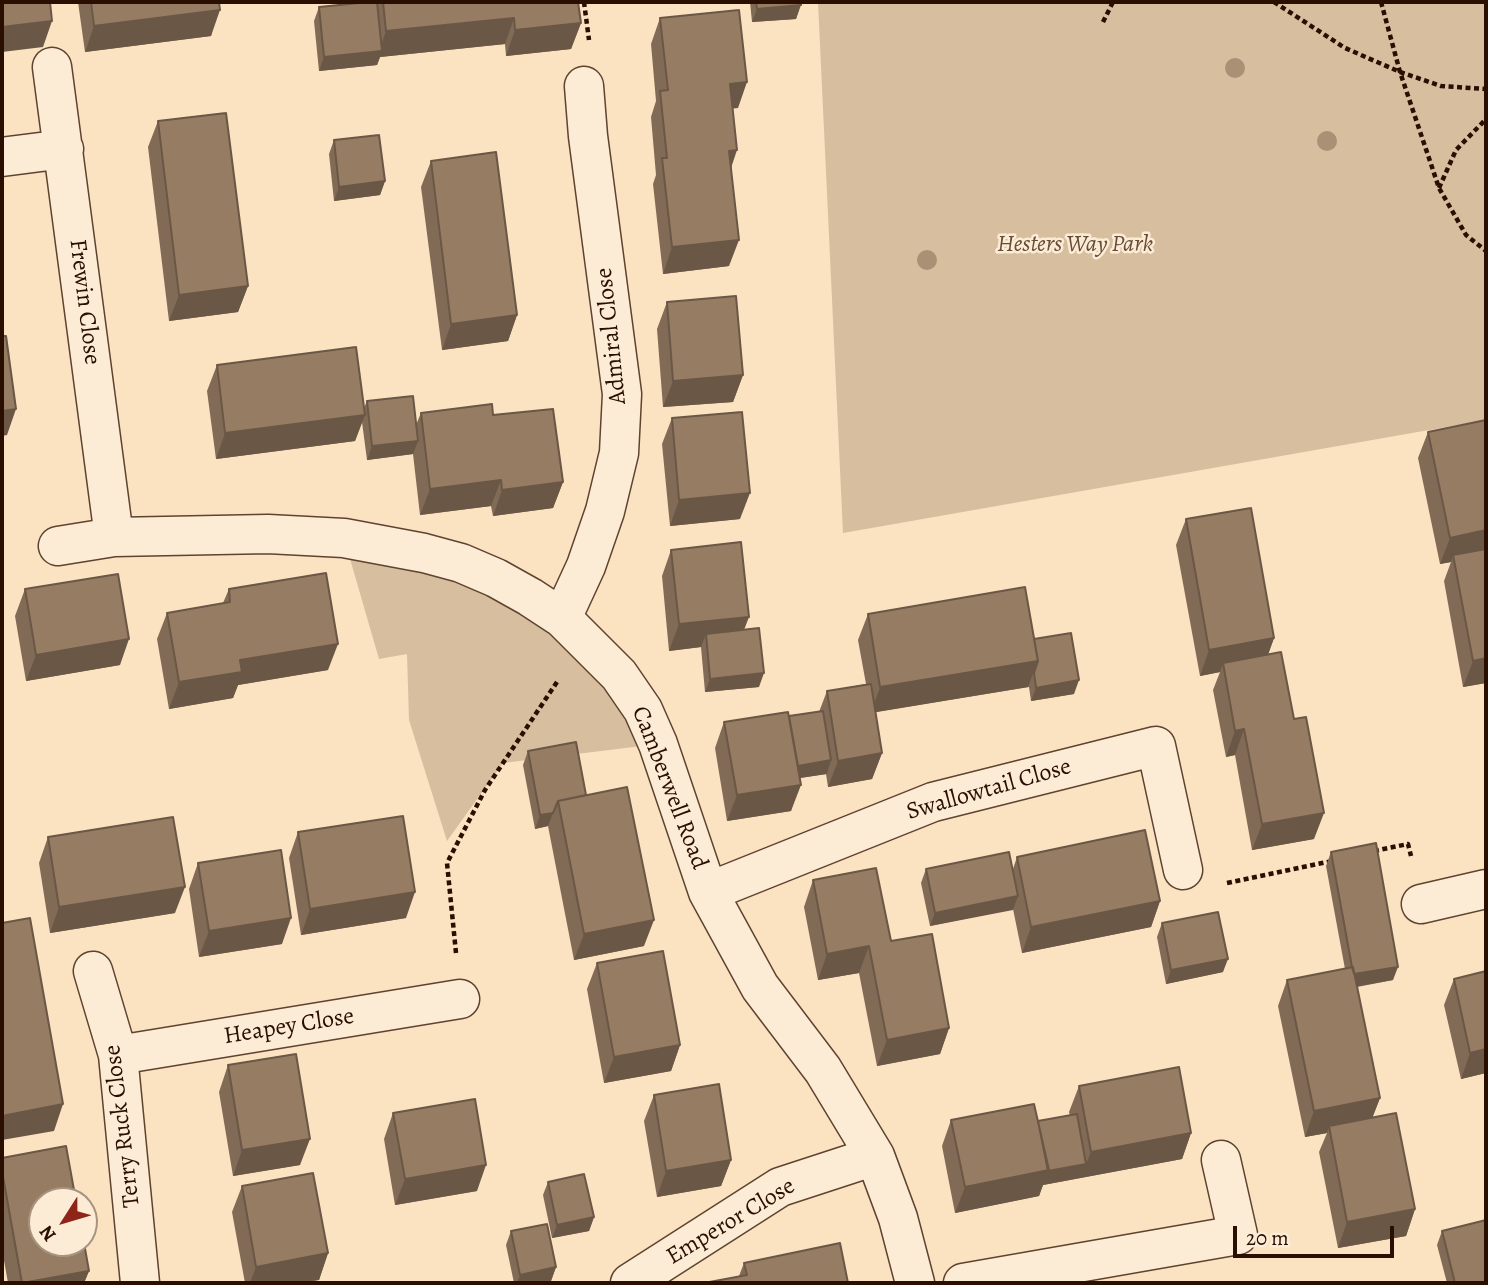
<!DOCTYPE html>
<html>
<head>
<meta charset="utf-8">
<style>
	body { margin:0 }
	#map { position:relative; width:1488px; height:1285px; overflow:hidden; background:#fbe2c0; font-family:Alegreya,serif }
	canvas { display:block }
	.frame { position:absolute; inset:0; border:4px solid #2a0e00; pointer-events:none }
	.north { position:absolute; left:28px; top:1187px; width:70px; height:70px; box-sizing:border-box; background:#fcecd6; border:2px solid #a89380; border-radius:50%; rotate:233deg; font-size:19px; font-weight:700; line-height:28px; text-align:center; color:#2a0e00 }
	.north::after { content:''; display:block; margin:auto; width:24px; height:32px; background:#8f2418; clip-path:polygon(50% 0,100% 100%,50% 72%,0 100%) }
	.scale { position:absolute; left:1233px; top:1226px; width:161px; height:32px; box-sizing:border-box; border:4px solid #2a0e00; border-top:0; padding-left:9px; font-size:21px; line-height:24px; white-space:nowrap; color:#2a0e00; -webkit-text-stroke:5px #fcecd6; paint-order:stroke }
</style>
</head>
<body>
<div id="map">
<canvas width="1488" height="1285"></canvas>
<div class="frame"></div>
<div class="north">N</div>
<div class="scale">20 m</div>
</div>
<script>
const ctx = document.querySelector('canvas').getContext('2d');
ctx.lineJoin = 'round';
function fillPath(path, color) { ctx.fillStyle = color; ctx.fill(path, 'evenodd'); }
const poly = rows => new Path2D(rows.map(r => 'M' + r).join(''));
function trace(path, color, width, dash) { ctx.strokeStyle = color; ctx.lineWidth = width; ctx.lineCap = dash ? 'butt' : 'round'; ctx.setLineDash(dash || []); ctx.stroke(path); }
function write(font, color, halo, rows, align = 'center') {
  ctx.font = font + ' Alegreya,serif'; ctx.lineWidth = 5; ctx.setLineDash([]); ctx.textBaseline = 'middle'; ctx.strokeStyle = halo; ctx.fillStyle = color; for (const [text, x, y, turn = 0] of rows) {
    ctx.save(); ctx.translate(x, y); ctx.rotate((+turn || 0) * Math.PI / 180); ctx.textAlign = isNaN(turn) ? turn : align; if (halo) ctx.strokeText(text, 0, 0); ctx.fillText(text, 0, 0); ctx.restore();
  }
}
const green = poly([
	[818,2,1486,2,1486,420,843,533],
	[344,538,530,597,658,744,503,763,447,841,409,720,407,654,379,659]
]);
const path = poly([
	[584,2,589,40],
	[1274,2,1345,48,1400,72,1441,86,1486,89],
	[1381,2,1400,72,1439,188,1466,235,1486,251],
	[1103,22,1113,2],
	[1439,188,1456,150,1486,119],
	[1374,851,1408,844,1411,856],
	[1227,883,1332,861],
	[456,953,447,863,485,790,557,682]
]);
const minor = poly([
	[52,67,114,537],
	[2,157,64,149],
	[58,546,114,537,268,534,344,538,424,553,461,563,496,578,530,597,562,618,619,675,643,710,658,744,708,892,760,987,823,1070,875,1156,898,1218,915,1283],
	[562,618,586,566,605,511,619,453,622,394,588,136,584,86],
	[708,892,933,802,1156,746,1183,870],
	[1421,904,1486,889],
	[93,971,118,1055,140,1283],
	[118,1055,460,999],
	[630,1283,780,1187,875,1156],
	[963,1283,1238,1235,1221,1160]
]);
const trees = [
	[1235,68],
	[1327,141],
	[927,260]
];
const wall = poly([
	[78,2,219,2,211,36,85,52],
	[369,2,578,2,581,23,571,49,506,56,505,44,380,57,377,65,319,71,314,21,319,7],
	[750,2,801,2,796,19,752,22],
	[660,18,738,108,733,108,729,266,663,274,653,184,656,175,651,117,656,101,651,44],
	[158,121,248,286,238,312,169,321,148,147],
	[334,140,385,181,380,195,334,201,329,154],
	[431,161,517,315,508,341,442,350,421,187],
	[667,302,743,375,733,402,663,407,657,329],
	[217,365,364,408,367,401,416,425,421,413,493,415,563,482,553,508,493,516,491,506,420,515,413,454,367,460,362,422,355,441,216,459,207,391],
	[672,418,740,519,670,526,662,444],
	[1486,420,1486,683,1463,687,1444,581,1451,562,1440,564,1418,458,1428,432],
	[1186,519,1274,638,1268,655,1314,839,1252,850,1235,755,1226,757,1213,690,1220,672,1200,676,1176,545],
	[671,550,744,629,759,687,705,692,701,647,669,651,662,576],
	[25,589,120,665,26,681,15,616],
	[229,589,328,670,238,685,233,698,169,709,157,639,167,613,223,603],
	[868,614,1034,639,1074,694,1031,701,1029,687,875,712,882,753,872,779,828,787,826,774,800,778,791,811,727,821,715,748,724,722,789,716,819,712,827,691,866,684,858,640],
	[528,751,586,795,644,946,574,960,548,826,535,829,523,765],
	[298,832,406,918,301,935,289,858],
	[48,837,175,913,50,933,39,863],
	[1331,852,1393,980,1357,987,1380,1098,1372,1118,1415,1209,1406,1236,1338,1248,1319,1152,1327,1133,1305,1137,1278,1006,1287,980,1345,969,1326,866],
	[1017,857,1160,901,1151,927,1022,953,1013,909,930,926,921,883,926,869,1013,869],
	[198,863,282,944,199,957,189,889],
	[813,880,891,941,949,1028,940,1054,877,1066,859,973,818,980,804,907],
	[1162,923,1223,972,1166,984,1157,937],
	[597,963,680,1045,671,1071,604,1083,587,989],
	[1454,979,1486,1073,1461,1079,1444,1005],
	[228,1065,300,1165,233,1176,219,1092],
	[1079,1086,1191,1133,1182,1159,1043,1185,1039,1196,955,1213,942,1146,951,1120,1038,1121,1070,1116,1069,1112],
	[654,1095,731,1160,721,1186,657,1197,644,1121],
	[393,1113,477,1191,395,1205,384,1139],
	[2,1158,89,1271,84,1283,8,1283,2,1249],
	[548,1182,594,1217,589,1231,552,1238,543,1195],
	[242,1186,328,1253,319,1280,299,1283,245,1283,232,1212],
	[511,1231,556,1267,551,1281,538,1283,514,1283,506,1245],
	[1442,1231,1486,1283,1447,1283,1437,1245],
	[744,1263,848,1283,739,1276]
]);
const shadedWall = poly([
	[801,5,796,19,752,22,757,9],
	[220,10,211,36,85,52,94,26],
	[514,18,505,44,380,57,377,65,319,71,324,57,379,51,386,31],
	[52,21,43,47,2,52,2,27],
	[581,23,571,49,506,56,515,30],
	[747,82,738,108,720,110,730,84],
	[737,150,728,177,729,151],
	[385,181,380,195,334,201,339,187],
	[739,240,729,266,663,274,672,247],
	[248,286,238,312,169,321,179,295],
	[517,315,508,341,442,350,451,324],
	[743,375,733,402,663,407,673,381],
	[16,409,7,435,2,436,2,411],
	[365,415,355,441,216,459,225,433],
	[418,441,413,454,367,460,372,446],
	[501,480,491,506,420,515,430,489],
	[563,482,553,508,493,516,502,490],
	[750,493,740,519,670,526,679,500],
	[1486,530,1486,555,1453,555,1451,562,1440,564,1450,538],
	[749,617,739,643,706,634,701,647,669,651,679,624],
	[1274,638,1264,665,1223,663,1220,672,1200,676,1209,650],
	[129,639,120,665,26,681,36,655],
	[338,644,328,670,238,685,233,698,169,709,179,682,240,660],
	[1486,658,1486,683,1463,687,1473,661],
	[1038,661,1028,687,871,713,880,687],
	[764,673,759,687,705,692,710,679],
	[1079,680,1074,694,1031,701,1036,688],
	[1244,729,1235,755,1226,757,1235,731],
	[882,753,872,779,828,787,838,761],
	[831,760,827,774,786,780,791,767],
	[801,785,791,811,727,821,737,795],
	[553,813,548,826,535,829,540,815],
	[1324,813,1314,839,1252,850,1262,824],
	[185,887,175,913,50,933,59,907],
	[415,892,406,918,301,935,310,909],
	[1018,896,1013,910,930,926,935,913],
	[1160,901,1151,927,1022,953,1031,927],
	[291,918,282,944,199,957,209,931],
	[654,920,644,946,574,960,584,934],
	[869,946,859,973,818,980,827,954],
	[1228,959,1223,972,1166,984,1171,970],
	[1398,967,1393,980,1348,988,1353,975],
	[949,1028,940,1054,877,1066,887,1040],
	[680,1045,671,1071,604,1083,614,1057],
	[1486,1049,1486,1073,1461,1079,1470,1053],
	[1380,1098,1370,1124,1329,1126,1327,1133,1305,1137,1314,1111],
	[63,1104,54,1131,2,1140,2,1116],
	[1191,1133,1182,1159,1043,1185,1039,1196,955,1213,965,1187,1049,1170,1086,1164,1091,1152],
	[310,1139,300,1165,233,1176,242,1150],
	[731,1160,721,1186,657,1197,666,1171],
	[486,1165,477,1191,395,1205,405,1179],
	[1415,1209,1406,1236,1338,1248,1347,1222],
	[594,1217,589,1231,552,1238,557,1225],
	[328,1253,319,1280,299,1283,250,1283,256,1267],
	[556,1267,551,1281,538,1283,517,1283,520,1275],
	[89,1271,84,1283,22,1283]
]);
const building = poly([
	[2,2,50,2,52,21,2,27,2,2],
	[91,2,219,2,220,10,94,26,91,2],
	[369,2,377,2,382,51,324,57,319,7,369,2],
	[383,2,578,2,581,23,515,30,514,18,386,31,383,2],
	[756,2,801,2,801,5,757,9,756,2],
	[739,10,747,82,730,84,737,150,729,151,739,240,672,247,662,158,667,158,660,91,668,90,660,18,739,10],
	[226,113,248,286,179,295,158,121,226,113],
	[379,135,385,181,339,187,334,140,379,135],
	[496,152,517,315,451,324,431,161,496,152],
	[736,296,743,375,673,381,667,302,736,296],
	[2,336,6,336,16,409,2,411,2,336],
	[356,347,365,415,225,433,217,365,356,347],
	[413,396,418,441,372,446,367,401,413,396],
	[492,404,493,415,553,409,563,482,502,490,501,480,430,489,421,413,492,404],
	[742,412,750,493,679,500,672,418,742,412],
	[1486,420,1486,530,1450,538,1428,432,1486,420],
	[1251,508,1274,638,1209,650,1186,519,1251,508],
	[741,542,749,617,679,624,671,550,741,542],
	[1486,549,1486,658,1473,661,1453,555,1486,549],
	[326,573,338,644,240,660,242,672,179,682,167,613,230,602,229,589,326,573],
	[118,574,129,639,36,655,25,589,118,574],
	[1025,587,1038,661,880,687,868,614,1025,587],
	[759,628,764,673,710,679,706,634,759,628],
	[1071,633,1079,680,1036,688,1034,673,1038,661,1034,639,1071,633],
	[1281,652,1294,719,1306,717,1324,813,1262,824,1244,729,1235,731,1223,663,1281,652],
	[871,684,882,753,838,761,827,691,871,684],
	[823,711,831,760,798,766,789,716,823,711],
	[788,712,801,785,737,795,724,722,788,712],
	[576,742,586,795,558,801,553,813,540,815,528,751,576,742],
	[627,787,654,920,584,934,558,801,627,787],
	[403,816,415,892,310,909,298,832,403,816],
	[173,817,185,887,59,907,48,837,173,817],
	[1145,830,1160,901,1031,927,1017,857,1145,830],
	[1376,843,1398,967,1354,974,1352,967,1331,852,1376,843],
	[281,850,291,918,209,931,198,863,281,850],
	[1009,852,1018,896,935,913,926,869,1009,852],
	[876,868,891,941,932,934,949,1028,887,1040,869,946,827,954,813,880,876,868],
	[1218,912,1228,959,1171,970,1162,923,1218,912],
	[30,918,63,1104,2,1116,2,923,30,918],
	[663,951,680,1045,614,1057,597,963,663,951],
	[1353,967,1380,1098,1314,1111,1287,980,1353,967],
	[1486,971,1486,1049,1470,1053,1454,979,1486,971],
	[296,1054,310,1139,242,1150,228,1065,296,1054],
	[1179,1067,1191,1133,1091,1152,1079,1086,1179,1067],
	[719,1084,731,1160,666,1171,654,1095,719,1084],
	[475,1099,486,1165,405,1179,393,1113,475,1099],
	[1034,1104,1049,1170,965,1187,951,1120,1034,1104],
	[1396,1113,1415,1209,1347,1222,1329,1126,1396,1113],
	[1077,1114,1086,1164,1048,1171,1038,1121,1077,1114],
	[66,1146,76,1201,42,1201,42,1243,84,1243,89,1271,22,1283,2,1171,2,1158,66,1146],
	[313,1173,328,1253,256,1267,242,1186,313,1173],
	[584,1174,594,1217,557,1225,548,1182,584,1174],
	[1486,1220,1486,1283,1455,1283,1442,1231,1486,1220],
	[547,1224,556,1267,520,1275,511,1231,547,1224],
	[840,1243,848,1283,704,1283,747,1275,744,1263,840,1243]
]);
const parkNames = [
	["Hesters Way Park",1075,245]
];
const streetNames = [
	["Frewin Close",84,302,83],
	["Admiral Close",612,336,-96],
	["Camberwell Road",669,788,69],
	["Swallowtail Close",989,790,-16],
	["Heapey Close",289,1027,-9],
	["Terry Ruck Close",123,1126,-97],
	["Emperor Close",731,1222,-31]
];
fillPath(green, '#d7be9f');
trace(minor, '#5e4330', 41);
trace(path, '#2a0e00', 4.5, [5, 3.5]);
trace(minor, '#fcecd6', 38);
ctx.fillStyle = '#aa9075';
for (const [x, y] of trees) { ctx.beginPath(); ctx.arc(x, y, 10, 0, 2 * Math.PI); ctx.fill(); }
fillPath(wall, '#826b56');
fillPath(shadedWall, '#6a5746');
fillPath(building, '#977c64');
trace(building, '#6a5746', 2);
write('italic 24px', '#674c38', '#fcecd6', parkNames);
write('24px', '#2a0e00', '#fcecd6', streetNames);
</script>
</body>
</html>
